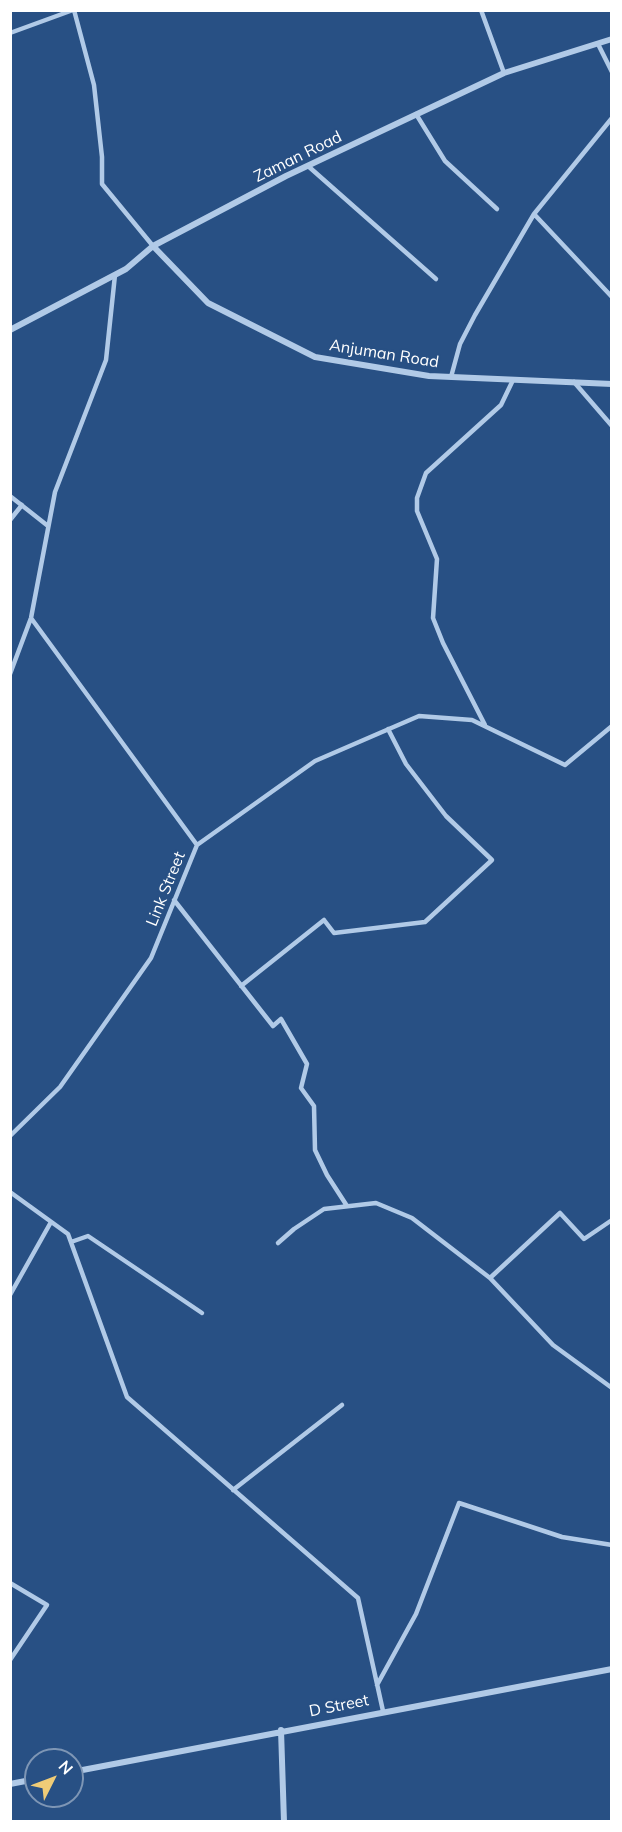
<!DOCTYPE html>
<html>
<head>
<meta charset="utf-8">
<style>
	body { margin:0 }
	#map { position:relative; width:622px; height:1832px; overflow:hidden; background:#285084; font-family:Mulish,sans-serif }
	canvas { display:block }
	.frame { position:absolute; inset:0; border:12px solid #fff; pointer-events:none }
	.north { position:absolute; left:24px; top:1748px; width:60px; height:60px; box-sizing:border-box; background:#285084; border:2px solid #7e96b5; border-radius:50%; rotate:48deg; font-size:16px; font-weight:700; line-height:24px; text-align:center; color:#fff }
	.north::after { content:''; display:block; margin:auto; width:21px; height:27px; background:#efcc77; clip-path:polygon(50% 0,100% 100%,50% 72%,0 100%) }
</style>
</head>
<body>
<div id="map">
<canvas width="622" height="1832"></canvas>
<div class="frame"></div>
<div class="north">N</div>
</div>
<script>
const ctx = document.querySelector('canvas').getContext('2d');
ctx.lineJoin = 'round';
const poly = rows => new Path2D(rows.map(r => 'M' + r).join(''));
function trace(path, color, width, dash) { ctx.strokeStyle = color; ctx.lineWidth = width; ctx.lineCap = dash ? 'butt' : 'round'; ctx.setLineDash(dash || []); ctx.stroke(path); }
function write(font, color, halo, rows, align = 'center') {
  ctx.font = font + ' Mulish,sans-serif'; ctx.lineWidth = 4.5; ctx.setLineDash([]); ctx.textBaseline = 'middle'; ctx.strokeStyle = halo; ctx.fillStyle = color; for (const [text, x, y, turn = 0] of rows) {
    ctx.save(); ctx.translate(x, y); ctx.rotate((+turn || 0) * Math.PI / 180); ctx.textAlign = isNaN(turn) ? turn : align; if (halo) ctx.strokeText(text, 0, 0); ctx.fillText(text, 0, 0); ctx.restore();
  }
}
const service = poly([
	[74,10,94,85,102,157,102,184,153,246],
	[481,10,504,73],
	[10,33,73,10],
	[598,44,612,72],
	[416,114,445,161,497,209],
	[308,166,436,279],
	[534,214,612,297],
	[451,377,460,344,475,315,534,214,612,118],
	[574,382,612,426],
	[10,496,48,526],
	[10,520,22,505],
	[10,674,31,618,55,492,106,360,115,275],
	[485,725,443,643,433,618,437,559,417,511,417,498,426,473,501,405,513,380],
	[197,845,315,761,419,716,472,720,565,765,612,726],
	[174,900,273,1026,281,1019,307,1064,301,1088,314,1106,315,1150,327,1175,347,1206],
	[241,986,324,920,334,933,425,922,492,860,446,816,406,764,388,729],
	[10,1136,60,1087,151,958,197,845,31,618],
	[10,1192,68,1234,127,1397,358,1598,383,1711],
	[71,1242,88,1236,202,1313],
	[278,1243,294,1229,324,1209,376,1203,412,1218,490,1278,553,1345,612,1388],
	[490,1278,560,1213,584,1239,612,1220],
	[10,1295,51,1222],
	[233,1490,342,1405],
	[10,1583,47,1605,10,1660],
	[377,1685,416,1614,459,1503,562,1537,612,1545]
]);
const minor = poly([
	[153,246,208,303,315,357,429,376,612,384],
	[10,330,126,269,153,246,286,176,504,73,612,39],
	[281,1730,284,1822],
	[72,1772,612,1669],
	[10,1784,36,1779]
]);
const streetNames = [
	["Zaman Road",298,157,-26],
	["Anjuman Road",384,354,9],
	["Link Street",166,889,-68],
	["D Street",339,1706,-11]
];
trace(service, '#b1cae7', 4.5);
trace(minor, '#b1cae7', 6);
write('16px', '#fff', '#285084', streetNames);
</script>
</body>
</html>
